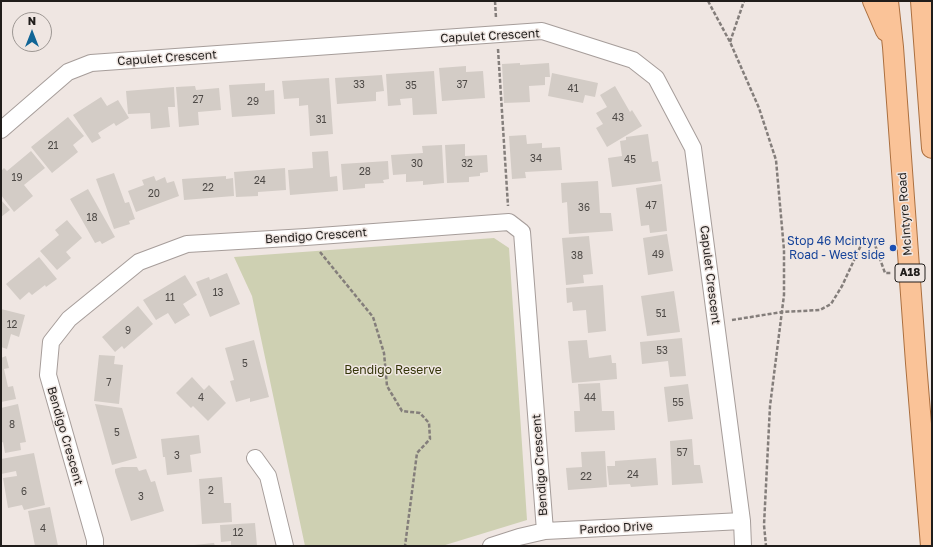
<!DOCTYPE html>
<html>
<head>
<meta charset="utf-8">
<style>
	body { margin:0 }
	#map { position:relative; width:933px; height:547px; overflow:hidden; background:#efe6e2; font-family:"Golos Text",sans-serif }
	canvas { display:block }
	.frame { position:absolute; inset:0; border:2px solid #201d1b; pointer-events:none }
	.north { position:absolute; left:12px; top:12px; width:40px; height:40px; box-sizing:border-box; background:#efe6e2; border:1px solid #9c9692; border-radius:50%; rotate:0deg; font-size:11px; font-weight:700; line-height:16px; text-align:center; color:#201d1b }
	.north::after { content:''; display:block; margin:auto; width:14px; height:18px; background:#116596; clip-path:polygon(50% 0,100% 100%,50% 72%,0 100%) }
</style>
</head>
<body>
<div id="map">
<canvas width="933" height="547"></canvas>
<div class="frame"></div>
<div class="north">N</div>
</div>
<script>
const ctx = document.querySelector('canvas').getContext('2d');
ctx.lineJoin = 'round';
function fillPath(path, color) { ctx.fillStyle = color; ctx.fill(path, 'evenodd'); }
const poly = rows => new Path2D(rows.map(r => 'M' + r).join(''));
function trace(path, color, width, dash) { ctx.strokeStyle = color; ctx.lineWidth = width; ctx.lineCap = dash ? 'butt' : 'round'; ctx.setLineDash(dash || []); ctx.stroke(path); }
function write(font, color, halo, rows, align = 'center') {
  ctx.font = font + ' "Golos Text",sans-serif'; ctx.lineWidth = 3; ctx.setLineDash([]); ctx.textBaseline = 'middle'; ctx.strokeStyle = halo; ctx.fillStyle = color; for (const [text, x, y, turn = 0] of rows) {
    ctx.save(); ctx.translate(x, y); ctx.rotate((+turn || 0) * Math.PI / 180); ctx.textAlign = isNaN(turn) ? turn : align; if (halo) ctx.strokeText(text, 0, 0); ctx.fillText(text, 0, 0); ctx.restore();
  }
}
const green = poly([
	[494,238,509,248,527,520,442,546,305,546,252,296,234,257]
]);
const building = poly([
	[520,63,520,65,549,63,550,77,545,77,545,85,529,86,530,102,504,103,502,64],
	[466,66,466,72,483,71,485,98,442,101,439,68],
	[434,71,437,114,413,115,412,98,400,99,401,105,388,106,386,74],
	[552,73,598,83,595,97,585,95,583,103,548,96],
	[382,75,384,91,376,92,376,101,337,104,335,78],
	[329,78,333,134,310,136,308,105,299,106,299,98,284,99,282,81],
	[265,83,265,91,274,90,275,114,232,117,229,85],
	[195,86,196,90,219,88,221,110,198,112,199,125,179,127,176,87],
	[615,86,630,112,632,110,642,126,607,147,596,128,603,124,596,113,607,107,600,95],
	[174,87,175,107,168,107,170,127,151,129,150,113,128,114,126,91],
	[101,97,107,106,118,100,129,118,116,126,114,123,98,133,101,138,92,143,73,115],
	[68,117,84,136,73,145,78,152,52,173,31,147],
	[648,134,652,162,658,161,661,181,612,187,608,158,622,156,620,141,626,140,626,137],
	[526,135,527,144,542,143,542,148,560,147,562,170,525,172,526,178,512,179,509,136],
	[465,144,465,156,487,155,488,172,480,173,480,176,469,177,469,182,447,183,445,145],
	[442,145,444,183,423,185,423,181,406,182,406,174,393,175,391,155,423,153,422,146],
	[31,151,45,168,24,185,33,196,14,212,1,195,1,171,4,168,7,171],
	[328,151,330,177,337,176,338,191,290,195,288,170,313,168,312,152],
	[388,161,389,179,383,180,384,183,365,184,365,188,343,190,341,164],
	[285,168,286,190,258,192,258,196,236,197,234,172],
	[114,173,125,203,129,202,135,219,129,221,130,224,114,229,96,179],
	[154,176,156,181,165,177,167,183,174,181,179,196,136,212,128,191,144,185,142,180],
	[226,176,226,179,233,178,234,196,184,200,182,179],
	[598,181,600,213,611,213,613,231,569,234,567,202,562,203,561,183],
	[662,184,667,231,650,233,649,225,641,226,636,188],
	[88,189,115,237,102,244,100,241,95,243,70,199],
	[1,200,10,210,1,217],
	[67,220,82,238,66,252,71,258,57,270,40,251,59,235,55,230],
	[667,234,673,271,648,275,643,238],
	[589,236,593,274,583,275,584,283,566,285,562,238],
	[39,257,57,279,46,287,45,285,32,295,29,292,20,300,6,284],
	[227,273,240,304,210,317,196,282,209,277,210,280],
	[185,275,197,295,183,304,190,315,175,324,168,313,156,320,143,300],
	[603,285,606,331,588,333,586,310,573,311,572,302,567,303,566,288],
	[674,291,680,332,647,336,641,296],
	[138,306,153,324,124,349,122,346,115,352,102,337],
	[1,309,25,315,19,337,11,334,7,349,1,347],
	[682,338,686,376,670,377,668,361,642,364,640,342],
	[254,340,269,397,250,402,250,398,236,402,230,381,234,380,225,348],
	[587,340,589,358,611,355,612,363,616,363,617,379,572,383,568,341],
	[99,355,115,356,114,364,123,365,119,404,94,401],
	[6,356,9,368,4,369,8,387,13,386,16,399,1,402,1,358],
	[192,377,204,390,209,385,226,403,208,421,193,406,191,408,176,393],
	[600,383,602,411,614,411,615,430,575,432,574,411,580,411,578,384],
	[688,384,693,419,668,422,664,387],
	[18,404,26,442,20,443,21,450,5,453,3,442,1,443,1,408],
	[95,404,122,408,137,458,112,465],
	[199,435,201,453,190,455,192,472,167,475,165,457,163,457,161,439],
	[692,439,694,465,700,465,703,483,672,485,670,441],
	[605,451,607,487,568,490,566,468,582,467,581,452],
	[34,453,45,505,24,510,22,505,8,508,3,478,17,476,16,471,1,474,1,459],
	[656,458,658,485,631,487,630,484,609,485,607,466,615,466,615,461],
	[122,467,137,467,139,471,146,469,151,482,155,481,164,511,131,521,115,472,115,469],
	[222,477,224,503,231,503,232,522,202,524,199,479],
	[50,507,58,546,35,546,28,511],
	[255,523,257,546,231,546,231,541,221,542,220,525],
	[214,543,215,546,194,546,194,545]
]);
const path = poly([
	[495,1,496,18],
	[708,1,730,42,759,108,776,160,784,250,784,295,770,406,764,525,766,546],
	[730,42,744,1],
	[498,49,508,206],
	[320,252,373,317,384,353,387,386,402,411,420,413,429,423,430,439,417,453,405,546],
	[732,320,782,312,820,310,831,304,842,286,862,243,874,242,885,273,892,273]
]);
const minor = poly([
	[1,130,68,72,91,63,542,31,633,60,656,78,693,148,742,521,743,546],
	[255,458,268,476,285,546],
	[95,546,95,540,48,375,51,342,69,319,139,262,187,244,306,237,509,222,522,232,545,531],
	[491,546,519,537,545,531,742,521]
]);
const major = poly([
	[873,1,886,31],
	[888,1,893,47,916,363,931,546],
	[921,1,932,148]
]);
const markers = [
	[893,248,4,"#1a4fb4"]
];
const numberNames = [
	["33",359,85],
	["37",462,85],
	["35",411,86],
	["41",573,89],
	["27",198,100],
	["29",253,102],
	["43",618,118],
	["31",321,120],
	["21",53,146],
	["34",536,159],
	["45",630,160],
	["30",417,164],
	["32",467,164],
	["28",365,172],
	["19",17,178],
	["24",260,181],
	["22",208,188],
	["20",154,194],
	["47",651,206],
	["36",584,208],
	["18",92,218],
	["49",658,255],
	["38",577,256],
	["13",218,293],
	["11",170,298],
	["51",661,314],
	["12",12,325],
	["9",128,331],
	["53",662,351],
	["5",245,364],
	["7",109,383],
	["4",201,398],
	["44",590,398],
	["55",678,403],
	["8",12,425],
	["5",117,433],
	["57",682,453],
	["3",177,456],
	["24",633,475],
	["22",586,477],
	["2",211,491],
	["6",24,492],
	["3",141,497],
	["4",43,529],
	["12",238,533]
];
const shields = [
	[910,273,30]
];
const shieldNames = [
	["A18",910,273]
];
const streetNames = [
	["Capulet Crescent",490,36,-3],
	["Capulet Crescent",167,58,-4],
	["McIntyre Road",905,214,-94],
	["Bendigo Crescent",316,236,-4],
	["Capulet Crescent",710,275,83],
	["Bendigo Crescent",65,436,74],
	["Bendigo Crescent",540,465,-94],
	["Pardoo Drive",616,528,-3]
];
const transitNames = [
	["Stop 46 Mcintyre",885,241],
	["Road - West side",885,255]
];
const parkNames = [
	["Bendigo Reserve",393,370]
];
fillPath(green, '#ced0b2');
fillPath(building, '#d3ccc6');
trace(minor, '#a69d9a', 18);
trace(major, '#ab6f3f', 22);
trace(path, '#847e7b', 2.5, [4, 2]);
trace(minor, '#fff', 16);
trace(major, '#fac398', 20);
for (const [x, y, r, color] of markers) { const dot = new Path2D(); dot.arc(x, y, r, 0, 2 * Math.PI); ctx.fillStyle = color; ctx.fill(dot); trace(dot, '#efe6e2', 1.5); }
write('10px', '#4d4946', null, numberNames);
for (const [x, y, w] of shields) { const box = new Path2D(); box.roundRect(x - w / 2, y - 9, w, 18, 3); ctx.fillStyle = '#efe6e2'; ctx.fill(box); trace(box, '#201d1b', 1); }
write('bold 11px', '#201d1b', null, shieldNames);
write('12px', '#201d1b', '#efe6e2', streetNames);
write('12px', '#164399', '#efe6e2', transitNames, 'right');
write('12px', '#333407', '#efe6e2', parkNames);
</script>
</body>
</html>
